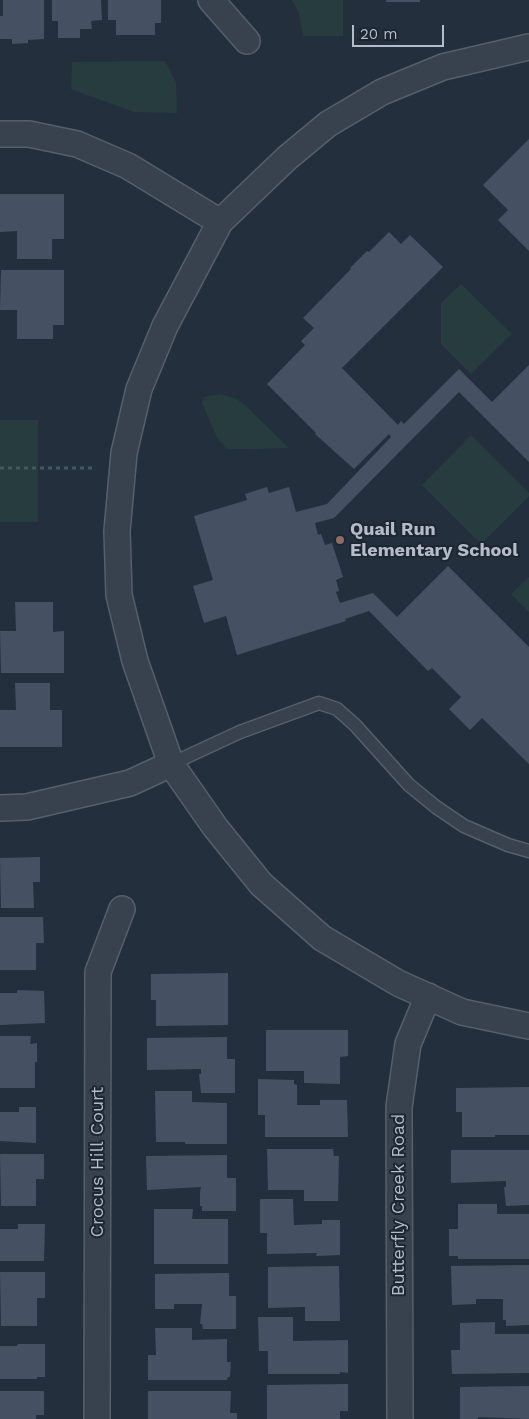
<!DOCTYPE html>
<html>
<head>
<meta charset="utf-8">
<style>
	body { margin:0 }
	#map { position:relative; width:529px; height:1419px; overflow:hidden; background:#242f3e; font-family:"Work Sans",sans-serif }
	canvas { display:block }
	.scale { position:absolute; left:352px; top:25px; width:92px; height:22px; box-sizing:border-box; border:2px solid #b4bcc9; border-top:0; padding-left:6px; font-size:15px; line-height:18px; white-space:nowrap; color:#b4bcc9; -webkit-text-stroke:4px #1d2633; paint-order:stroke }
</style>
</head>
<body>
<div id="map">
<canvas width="529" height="1419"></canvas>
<div class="scale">20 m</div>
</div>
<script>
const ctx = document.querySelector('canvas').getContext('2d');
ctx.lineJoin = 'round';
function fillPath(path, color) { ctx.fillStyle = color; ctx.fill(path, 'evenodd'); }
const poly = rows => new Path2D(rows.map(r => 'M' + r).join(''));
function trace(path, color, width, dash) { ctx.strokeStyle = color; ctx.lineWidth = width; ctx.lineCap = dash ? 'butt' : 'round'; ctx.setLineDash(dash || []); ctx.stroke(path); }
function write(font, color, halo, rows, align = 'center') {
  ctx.font = font + ' "Work Sans",sans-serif'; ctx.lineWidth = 4; ctx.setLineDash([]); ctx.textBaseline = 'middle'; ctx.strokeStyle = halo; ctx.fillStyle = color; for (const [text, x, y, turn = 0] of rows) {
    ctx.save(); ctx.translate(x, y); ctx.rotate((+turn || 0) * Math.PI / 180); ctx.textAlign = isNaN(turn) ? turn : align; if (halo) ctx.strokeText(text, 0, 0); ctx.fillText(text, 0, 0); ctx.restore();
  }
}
const green = poly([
	[292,0,343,0,343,36,303,36,299,13],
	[165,61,176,83,177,113,134,112,71,89,72,62],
	[461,284,512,334,471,374,441,344,441,303],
	[220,394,237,399,247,407,289,448,254,449,228,449,225,447,217,438,202,403,204,397],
	[0,420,38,420,38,522,0,522],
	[471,435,529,493,529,496,481,544,422,485],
	[529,577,529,612,511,594]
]);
const building = poly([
	[3,0,44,0,44,39,28,40,28,43,12,44,12,39,0,39,0,16,3,16],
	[52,0,101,0,102,20,91,21,92,29,80,29,80,38,58,38,58,21,52,21],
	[108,0,161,0,161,23,155,23,155,35,116,35,116,20,108,20],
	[386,0,420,0,420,2,386,2],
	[529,139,529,251,498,220,508,210,483,185],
	[0,194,64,194,64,239,52,239,52,259,17,259,17,231,0,232],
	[389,232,401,244,410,235,443,267,342,368,398,425,401,421,404,424,459,369,492,402,529,365,529,462,459,392,334,518,315,523,318,535,321,534,325,545,332,543,343,577,336,580,339,591,336,592,340,603,373,593,397,617,448,566,529,647,529,764,482,718,470,730,449,709,461,697,432,668,428,671,369,611,345,619,346,621,237,655,226,616,204,623,193,586,213,580,194,516,247,500,245,494,267,487,269,493,289,487,296,512,327,504,391,437,389,434,354,469,315,434,316,433,267,384,305,345,301,341,314,328,303,318,351,269,350,268,367,251,369,252],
	[1,270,64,270,64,325,53,325,53,339,17,339,17,310,0,310],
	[15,602,53,602,53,632,64,631,64,673,1,673,0,631,16,631],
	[15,683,50,683,50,710,62,710,62,747,0,747,0,710,16,710],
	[40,857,40,882,33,882,34,908,1,908,0,858],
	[0,917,43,917,44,943,36,943,36,970,0,970],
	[228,973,228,1025,156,1026,156,1000,151,1000,151,974],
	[17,990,44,991,45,1023,0,1025,0,993,17,993],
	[266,1030,348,1030,348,1056,340,1057,340,1084,304,1083,304,1071,266,1071],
	[0,1036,31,1036,30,1044,37,1043,37,1062,35,1062,35,1088,0,1088],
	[227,1037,227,1059,235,1059,235,1093,201,1093,199,1074,201,1074,201,1069,147,1070,147,1038],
	[258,1079,294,1080,294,1084,297,1085,297,1105,320,1105,320,1100,347,1100,348,1137,265,1137,265,1115,258,1115],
	[529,1087,529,1135,495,1135,495,1137,462,1137,462,1112,456,1112,456,1088],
	[155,1091,192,1091,192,1102,227,1103,227,1144,185,1144,185,1142,156,1142],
	[19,1107,36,1107,36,1143,0,1141,0,1112,19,1112],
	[267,1149,333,1149,334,1156,339,1156,338,1201,304,1201,304,1190,268,1190],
	[451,1150,529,1150,529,1205,506,1206,504,1187,506,1187,506,1181,451,1183],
	[0,1154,44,1154,44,1179,36,1179,36,1206,1,1206],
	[227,1155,227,1178,236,1178,236,1211,202,1211,202,1206,200,1206,200,1192,201,1187,147,1190,146,1156],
	[260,1199,293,1199,294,1225,322,1224,322,1220,340,1220,340,1255,316,1256,317,1253,267,1254,267,1233,260,1233],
	[458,1204,497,1204,497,1214,529,1214,529,1259,458,1259,458,1256,449,1256,449,1229,458,1229],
	[154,1209,193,1209,192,1219,228,1219,228,1264,154,1264],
	[18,1224,45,1224,44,1261,0,1261,0,1229,18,1229],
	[529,1265,529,1325,506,1326,506,1320,503,1320,503,1299,476,1299,476,1304,452,1305,451,1266],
	[339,1266,340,1321,305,1321,305,1307,268,1308,268,1267],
	[0,1272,45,1272,45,1298,37,1298,37,1326,1,1326],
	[229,1273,229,1296,236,1296,236,1329,203,1329,202,1324,200,1324,202,1304,174,1304,174,1309,155,1309,155,1274],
	[258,1317,293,1317,293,1341,348,1340,348,1373,340,1372,340,1374,268,1374,268,1351,259,1351],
	[495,1322,495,1334,529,1334,529,1373,452,1374,451,1350,460,1350,460,1323],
	[155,1328,192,1328,192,1340,227,1339,227,1362,231,1362,230,1377,228,1377,227,1380,148,1380,148,1355,156,1355],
	[18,1344,45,1344,45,1377,37,1377,37,1379,0,1379,0,1346,17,1346],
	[348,1384,348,1411,340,1411,340,1419,267,1419,267,1385],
	[529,1386,529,1419,478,1417,478,1419,460,1419,460,1387],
	[0,1391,44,1391,44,1415,36,1415,36,1419,0,1419],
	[148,1391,231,1391,230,1413,237,1413,237,1419,148,1419]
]);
const path = poly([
	[0,468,95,468]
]);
const service = poly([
	[171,764,240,732,319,703,337,709,355,725,409,785,436,807,464,826,508,845,529,851]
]);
const minor = poly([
	[211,0,247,41],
	[529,47,443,67,382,92,328,124,287,158,220,222,165,326,139,389,124,453,117,531,119,595,135,661,171,764,215,827,261,884,322,938,398,983,462,1012,529,1026],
	[0,134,29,134,77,144,128,166,220,222],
	[0,808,27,807,130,783,171,764],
	[97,1419,98,972,122,909],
	[400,1419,399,1107,408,1044,428,996]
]);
const markers = [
	[340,540,5,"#8d6e63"]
];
const poiNames = [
	["Quail Run",350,530],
	["Elementary School",350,551]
];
const streetNames = [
	["Crocus Hill Court",98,1162,-90],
	["Butterfly Creek Road",399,1205,-90]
];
fillPath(green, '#263c3f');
fillPath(building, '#455162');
trace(service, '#565f6c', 15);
trace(minor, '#565f6c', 28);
trace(path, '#44595c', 3, [4, 4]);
trace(service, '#38414e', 12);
trace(minor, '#38414e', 25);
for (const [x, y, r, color] of markers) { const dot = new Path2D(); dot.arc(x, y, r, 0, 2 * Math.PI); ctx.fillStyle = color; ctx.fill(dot); trace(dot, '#1d2633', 2); }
write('bold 18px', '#b4bcc9', '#1d2633', poiNames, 'left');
write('18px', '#b4bcc9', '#1d2633', streetNames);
</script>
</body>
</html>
